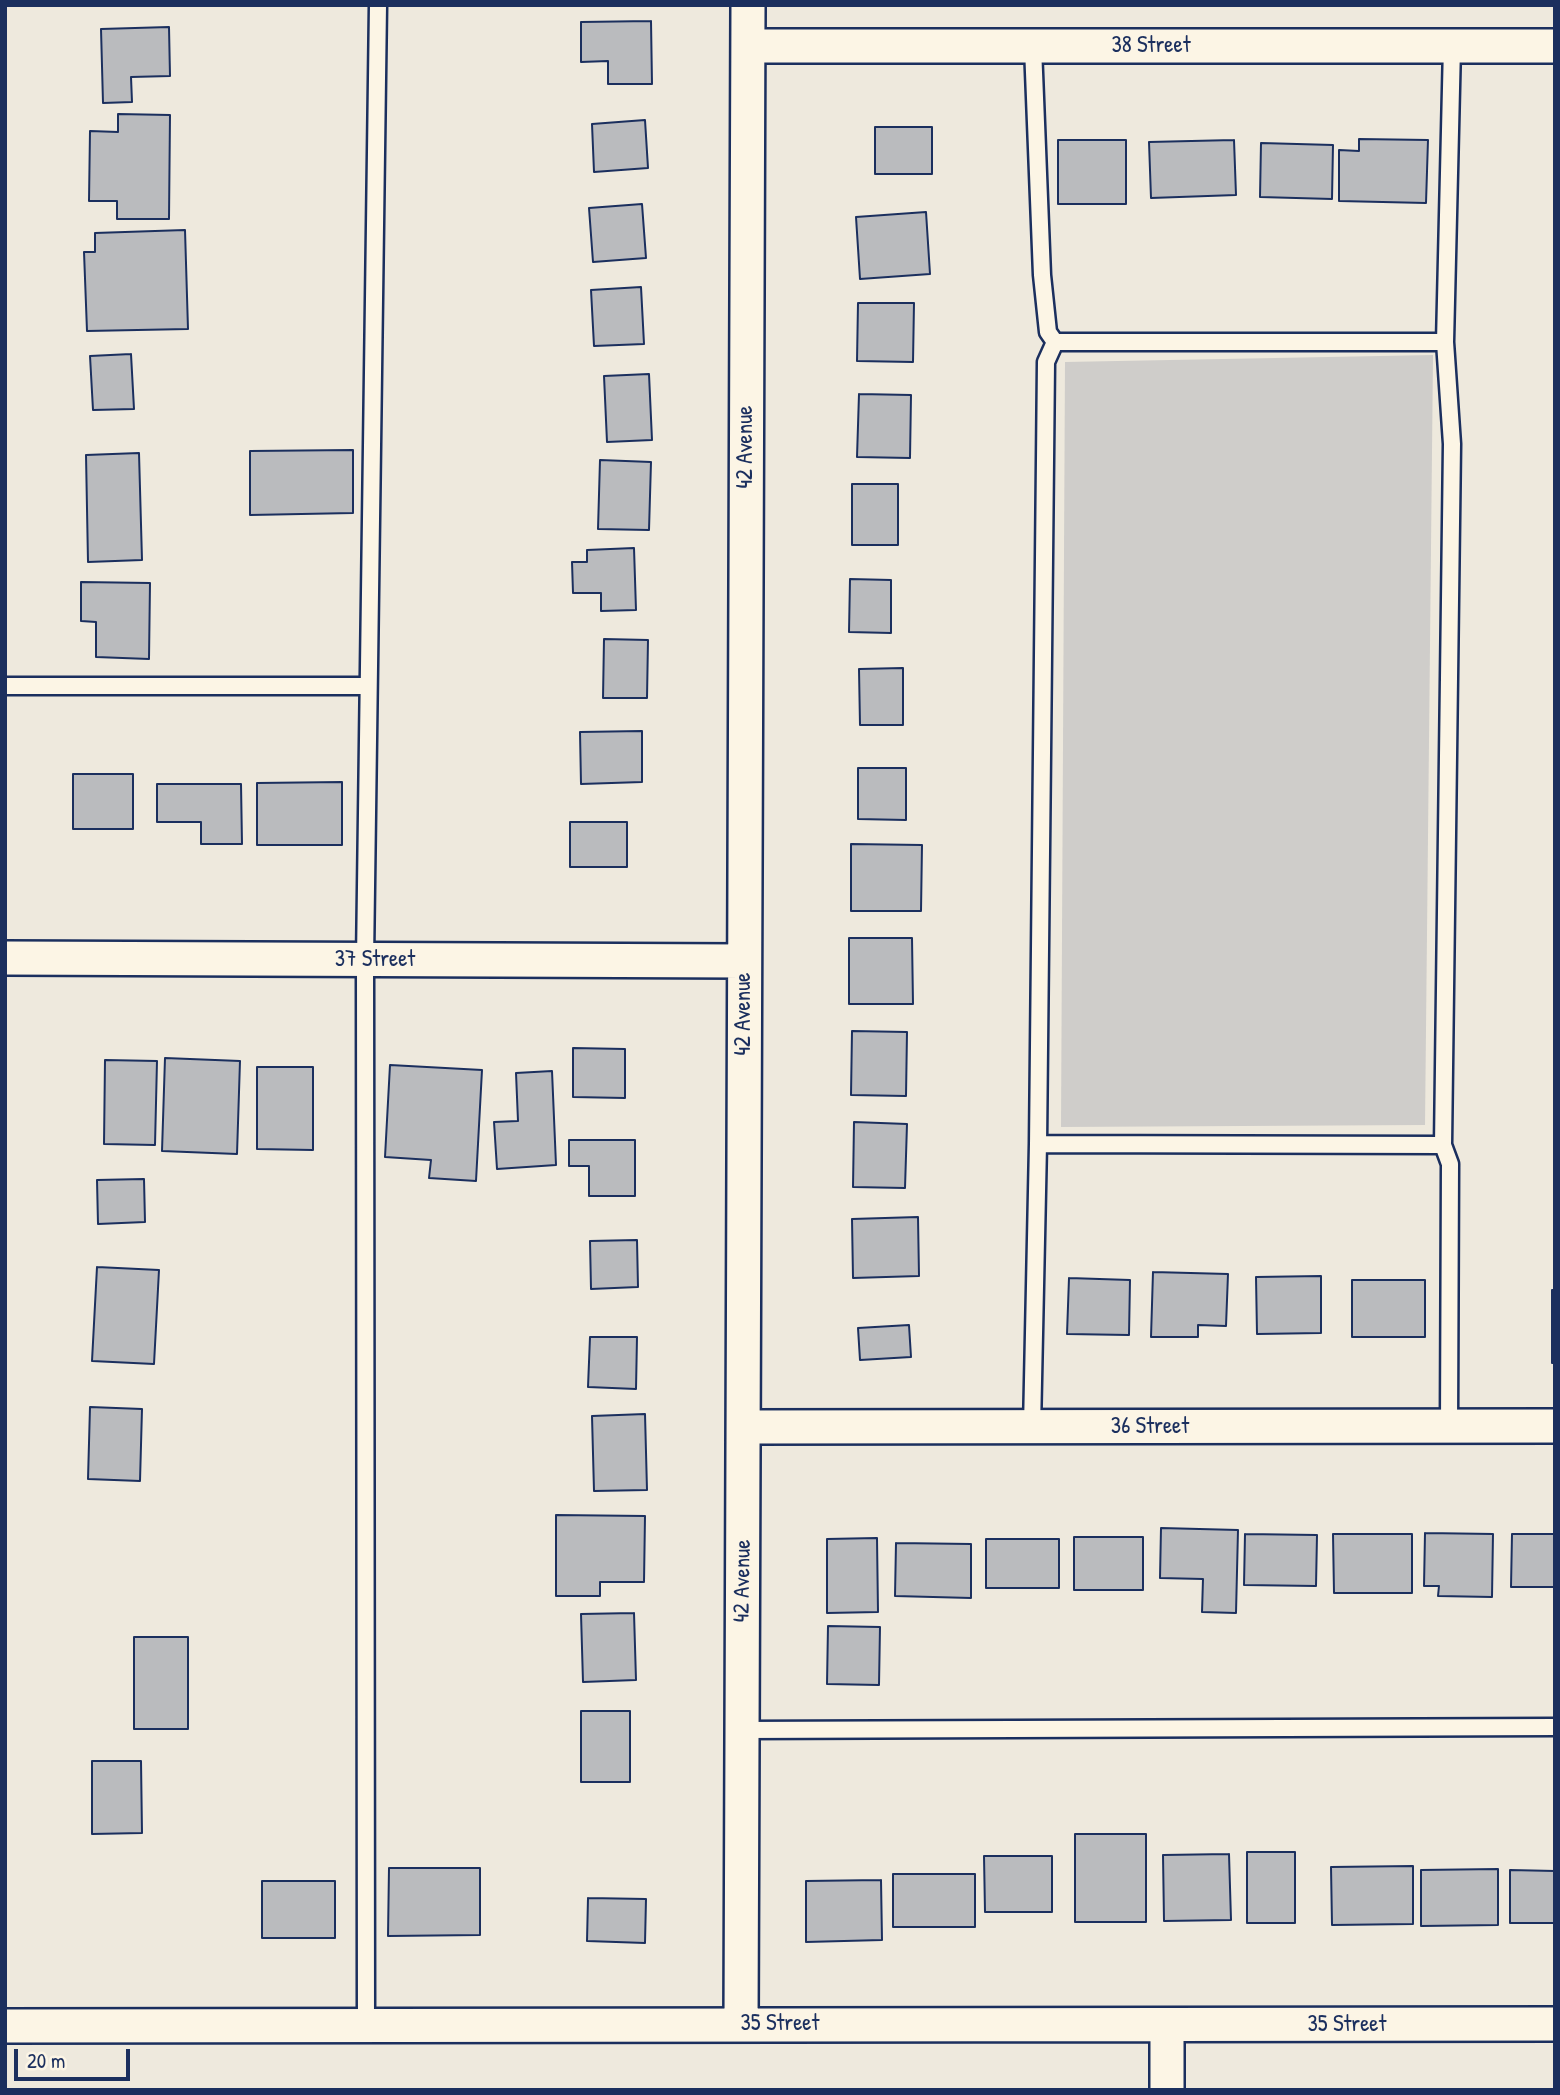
<!DOCTYPE html>
<html>
<head>
<meta charset="utf-8">
<style>
	body { margin:0 }
	#map { position:relative; width:1560px; height:2095px; overflow:hidden; background:#eee9dd; font-family:"Patrick Hand",sans-serif }
	canvas { display:block }
	.frame { position:absolute; inset:0; border:7px solid #1b2f5e; pointer-events:none }
	.scale { position:absolute; left:14px; top:2049px; width:116px; height:32px; box-sizing:border-box; border:4px solid #1b2f5e; border-top:0; padding-left:9px; font-size:21px; line-height:24px; white-space:nowrap; color:#1b2f5e; -webkit-text-stroke:5px #fcf5e5; paint-order:stroke }
</style>
</head>
<body>
<div id="map">
<canvas width="1560" height="2095"></canvas>
<div class="frame"></div>
<div class="scale">20 m</div>
</div>
<script>
const ctx = document.querySelector('canvas').getContext('2d');
ctx.lineJoin = 'round';
function fillPath(path, color) { ctx.fillStyle = color; ctx.fill(path, 'evenodd'); }
const poly = rows => new Path2D(rows.map(r => 'M' + r).join(''));
function trace(path, color, width, dash) { ctx.strokeStyle = color; ctx.lineWidth = width; ctx.lineCap = dash ? 'butt' : 'round'; ctx.setLineDash(dash || []); ctx.stroke(path); }
function write(font, color, halo, rows, align = 'center') {
  ctx.font = font + ' "Patrick Hand",sans-serif'; ctx.lineWidth = 5; ctx.setLineDash([]); ctx.textBaseline = 'middle'; ctx.strokeStyle = halo; ctx.fillStyle = color; for (const [text, x, y, turn = 0] of rows) {
    ctx.save(); ctx.translate(x, y); ctx.rotate((+turn || 0) * Math.PI / 180); ctx.textAlign = isNaN(turn) ? turn : align; if (halo) ctx.strokeText(text, 0, 0); ctx.fillText(text, 0, 0); ctx.restore();
  }
}
const green = poly([
	[1433,355,1425,1125,1061,1127,1065,362]
]);
const building = poly([
	[651,21,652,84,608,84,608,61,581,62,581,22,651,21],
	[169,27,170,76,131,77,132,102,103,103,101,29,169,27],
	[118,114,170,115,169,219,117,219,117,201,89,201,90,131,118,132,118,114],
	[645,120,648,168,594,172,592,124,645,120],
	[875,127,932,127,932,174,875,174,875,127],
	[1359,139,1428,140,1426,203,1339,201,1339,150,1359,151,1359,139],
	[1058,140,1126,140,1126,204,1058,204,1058,140],
	[1234,140,1236,195,1151,198,1149,142,1234,140],
	[1261,143,1333,145,1332,199,1260,197,1261,143],
	[642,204,646,258,593,262,589,208,642,204],
	[926,212,930,274,860,279,856,217,926,212],
	[185,230,188,329,87,331,84,252,95,252,95,233,185,230],
	[641,287,644,344,594,346,591,290,641,287],
	[858,303,914,303,913,362,857,361,858,303],
	[131,354,134,409,93,410,90,356,131,354],
	[649,374,652,440,607,442,604,376,649,374],
	[859,394,911,395,910,458,857,457,859,394],
	[353,450,353,513,250,515,250,451,353,450],
	[139,453,142,560,88,562,86,455,139,453],
	[600,460,651,462,649,530,598,529,600,460],
	[852,484,898,484,898,545,852,545,852,484],
	[634,548,636,610,601,611,601,593,573,593,572,562,587,562,587,550,634,548],
	[850,579,891,580,891,633,849,632,850,579],
	[81,582,150,583,149,659,96,657,96,622,81,621,81,582],
	[604,639,648,640,647,698,603,698,604,639],
	[903,668,903,725,860,725,859,669,903,668],
	[642,731,642,782,581,784,580,732,642,731],
	[858,768,906,768,906,820,858,819,858,768],
	[73,774,133,774,133,829,73,829,73,774],
	[342,782,342,845,257,845,257,783,342,782],
	[157,784,241,784,242,844,201,844,201,822,157,822,157,784],
	[570,822,627,822,627,867,570,867,570,822],
	[851,844,922,845,921,911,851,911,851,844],
	[849,938,912,938,913,1004,849,1004,849,938],
	[852,1031,907,1032,906,1096,851,1095,852,1031],
	[573,1048,625,1049,625,1098,573,1097,573,1048],
	[165,1058,240,1061,237,1154,162,1151,165,1058],
	[105,1060,157,1061,155,1145,104,1144,105,1060],
	[390,1065,482,1070,476,1181,429,1178,431,1160,385,1157,390,1065],
	[257,1067,313,1067,313,1150,257,1149,257,1067],
	[552,1071,556,1165,497,1169,494,1122,518,1121,516,1073,552,1071],
	[854,1122,907,1124,905,1188,853,1187,854,1122],
	[569,1140,635,1140,635,1196,589,1196,589,1166,569,1166,569,1140],
	[144,1179,145,1222,98,1224,97,1180,144,1179],
	[918,1217,919,1276,853,1278,852,1219,918,1217],
	[637,1240,638,1287,591,1289,590,1241,637,1240],
	[97,1267,159,1270,154,1364,92,1361,97,1267],
	[1153,1272,1228,1274,1226,1326,1198,1325,1198,1337,1151,1337,1153,1272],
	[1321,1276,1321,1333,1257,1334,1256,1277,1321,1276],
	[1069,1278,1130,1280,1129,1335,1067,1334,1069,1278],
	[1352,1280,1425,1280,1425,1337,1352,1337,1352,1280],
	[1552,1290,1555,1290,1555,1363,1552,1363,1552,1290],
	[909,1325,911,1357,860,1360,858,1328,909,1325],
	[590,1337,637,1337,636,1389,588,1387,590,1337],
	[90,1407,142,1409,140,1481,88,1479,90,1407],
	[645,1414,647,1490,594,1491,592,1416,645,1414],
	[556,1515,645,1516,644,1582,600,1582,600,1596,556,1596,556,1515],
	[1161,1528,1238,1530,1236,1613,1202,1612,1203,1579,1160,1578,1161,1528],
	[1425,1533,1493,1534,1492,1597,1438,1596,1439,1586,1424,1586,1425,1533],
	[1245,1534,1317,1535,1316,1586,1244,1585,1245,1534],
	[1333,1534,1412,1534,1412,1593,1334,1593,1333,1534],
	[1512,1534,1555,1534,1555,1587,1511,1587,1512,1534],
	[1074,1537,1143,1537,1143,1590,1074,1590,1074,1537],
	[877,1538,878,1612,827,1613,827,1539,877,1538],
	[986,1539,1059,1539,1059,1588,986,1588,986,1539],
	[896,1543,971,1544,971,1598,895,1596,896,1543],
	[634,1613,636,1680,583,1682,581,1614,634,1613],
	[828,1626,880,1627,879,1685,827,1684,828,1626],
	[134,1637,188,1637,188,1729,134,1729,134,1637],
	[581,1711,630,1711,630,1782,581,1782,581,1711],
	[92,1761,141,1761,142,1833,92,1834,92,1761],
	[1075,1834,1146,1834,1146,1922,1075,1922,1075,1834],
	[1247,1852,1295,1852,1295,1923,1247,1923,1247,1852],
	[1229,1854,1231,1920,1164,1921,1163,1855,1229,1854],
	[984,1856,1052,1856,1052,1912,985,1912,984,1856],
	[1413,1866,1413,1924,1332,1925,1331,1867,1413,1866],
	[389,1868,480,1868,480,1935,388,1936,389,1868],
	[1498,1869,1498,1925,1421,1926,1421,1870,1498,1869],
	[1510,1870,1555,1871,1555,1923,1510,1923,1510,1870],
	[893,1874,975,1874,975,1927,893,1927,893,1874],
	[881,1880,882,1940,806,1942,806,1881,881,1880],
	[262,1881,335,1881,335,1938,262,1938,262,1881],
	[588,1898,646,1899,645,1943,587,1941,588,1898]
]);
const lane = poly([
	[1033,47,1042,275,1048,332,1055,342],
	[1055,342,1445,342],
	[5,686,368,686],
	[1038,1144,1443,1145],
	[1449,1426,1450,1164,1443,1145,1452,444,1445,342,1452,46],
	[1032,1428,1038,1144,1046,362,1055,342],
	[742,1730,1555,1727],
	[366,2026,365,960,378,5]
]);
const street = poly([
	[748,46,1555,46],
	[5,958,744,961],
	[745,1427,1555,1426],
	[741,2024,748,5],
	[5,2026,1555,2024],
	[1167,2090,1167,2026]
]);
const streetNames = [
	["38 Street",1151,46],
	["42 Avenue",746,447,-90],
	["37 Street",375,960],
	["42 Avenue",744,1014,-90],
	["36 Street",1150,1427],
	["42 Avenue",743,1581,-89],
	["35 Street",780,2024],
	["35 Street",1347,2025]
];
fillPath(green, '#cfcdca');
fillPath(building, '#babbbe');
trace(building, '#1b2f5e', 2);
trace(lane, '#1b2f5e', 21);
trace(street, '#1b2f5e', 38);
trace(lane, '#fcf5e5', 16);
trace(street, '#fcf5e5', 33);
write('23px', '#1b2f5e', '#fcf5e5', streetNames);
</script>
</body>
</html>
